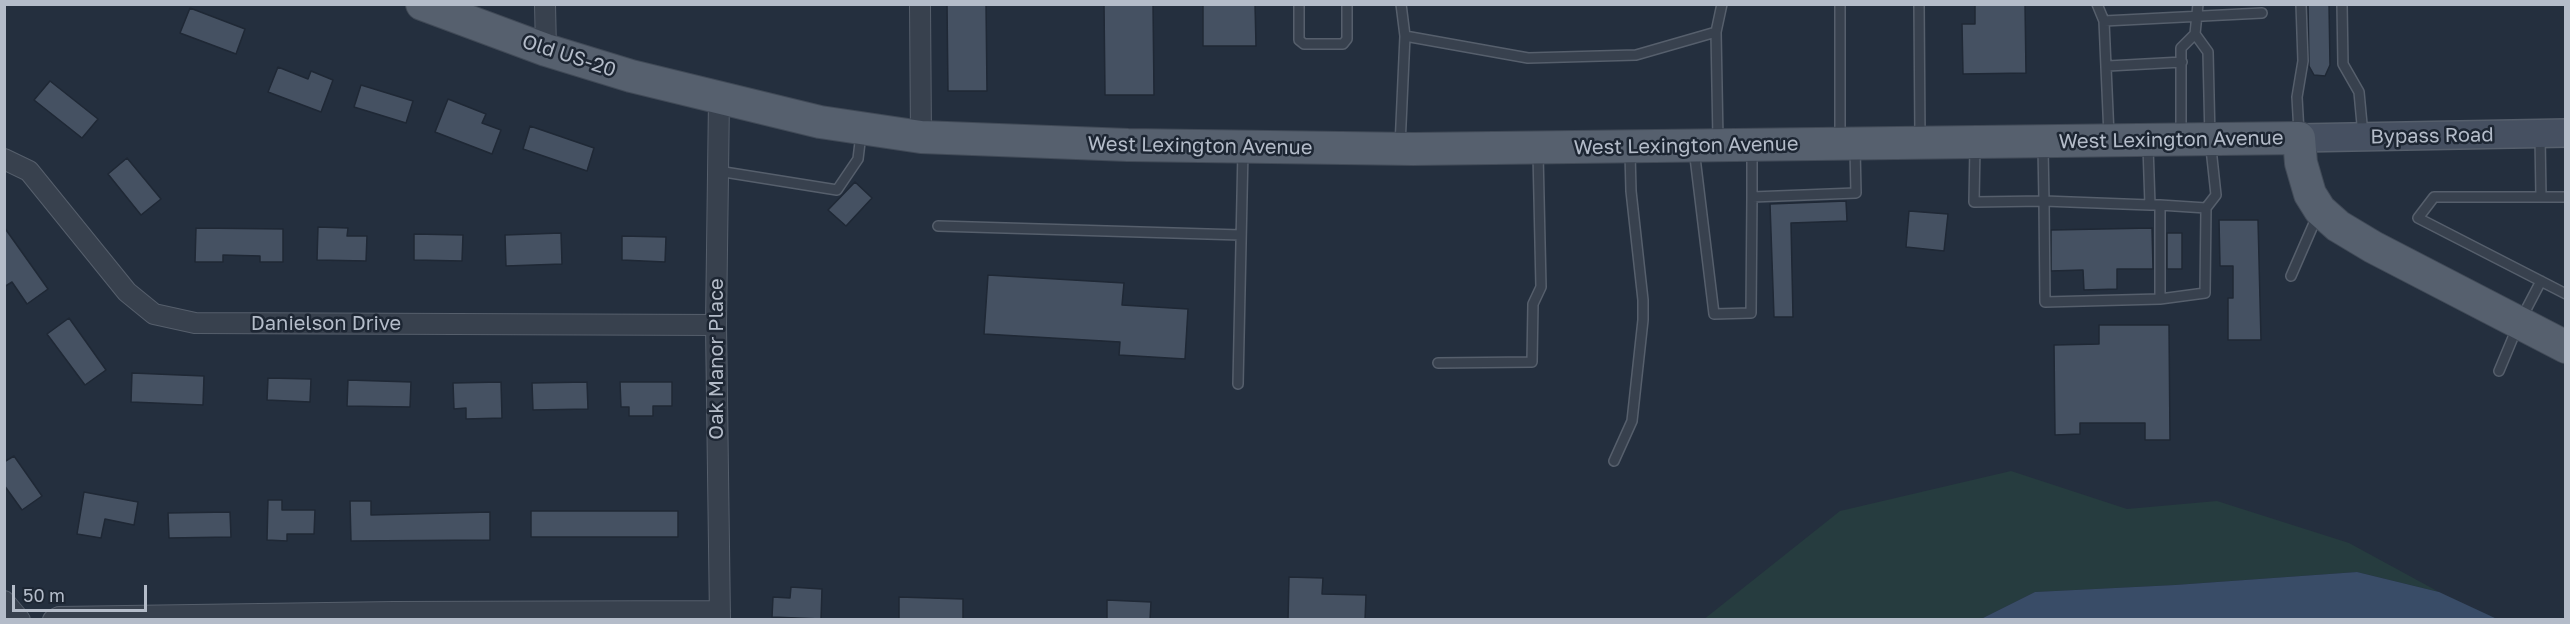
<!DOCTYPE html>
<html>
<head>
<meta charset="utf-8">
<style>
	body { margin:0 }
	#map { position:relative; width:2570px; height:624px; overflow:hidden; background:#242f3e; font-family:"Golos Text",sans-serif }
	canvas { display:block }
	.frame { position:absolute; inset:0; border:6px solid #b4bcc9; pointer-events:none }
	.scale { position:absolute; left:12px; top:585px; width:135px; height:27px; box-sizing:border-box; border:3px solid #b4bcc9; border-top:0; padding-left:8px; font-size:18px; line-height:21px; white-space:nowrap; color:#b4bcc9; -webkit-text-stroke:4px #1d2633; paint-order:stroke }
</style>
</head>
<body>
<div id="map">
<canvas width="2570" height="624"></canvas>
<div class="frame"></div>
<div class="scale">50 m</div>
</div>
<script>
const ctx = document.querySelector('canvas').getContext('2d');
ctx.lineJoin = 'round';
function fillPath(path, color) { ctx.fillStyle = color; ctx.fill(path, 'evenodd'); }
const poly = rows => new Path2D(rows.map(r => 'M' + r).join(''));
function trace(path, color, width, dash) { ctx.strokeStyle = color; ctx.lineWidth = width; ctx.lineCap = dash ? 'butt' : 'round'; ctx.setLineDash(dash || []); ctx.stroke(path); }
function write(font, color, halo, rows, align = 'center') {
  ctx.font = font + ' "Golos Text",sans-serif'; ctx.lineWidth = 5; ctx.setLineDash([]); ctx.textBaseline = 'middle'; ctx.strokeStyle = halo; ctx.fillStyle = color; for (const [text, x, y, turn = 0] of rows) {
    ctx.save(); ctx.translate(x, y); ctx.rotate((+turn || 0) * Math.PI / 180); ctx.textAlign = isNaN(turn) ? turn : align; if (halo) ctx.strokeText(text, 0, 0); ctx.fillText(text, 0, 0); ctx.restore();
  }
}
const green = poly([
	[2011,471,2127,509,2217,501,2349,543,2439,592,2357,572,2175,585,2035,592,1981,619,1703,620,1840,511]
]);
const water = poly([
	[2357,572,2439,592,2497,619,1981,619,2035,592,2175,585]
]);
const building = poly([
	[947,4,986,4,987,91,948,91,947,4],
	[1104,4,1153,4,1154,95,1105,95,1104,4],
	[1203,4,1255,4,1256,46,1203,46,1203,4],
	[1975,4,2025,4,2026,73,1963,74,1962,24,1975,24,1975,4],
	[2308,4,2329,4,2330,65,2325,76,2314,75,2309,66,2308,4],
	[190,8,245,29,236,54,180,33,190,8],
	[278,67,308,79,311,71,333,80,321,112,268,92,278,67],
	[50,81,98,119,82,138,34,100,50,81],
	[361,85,413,101,406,123,354,107,361,85],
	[448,99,486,114,482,123,501,130,492,154,435,132,448,99],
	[530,126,594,148,587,171,523,149,530,126],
	[127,158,161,199,141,215,108,174,127,158],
	[855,182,872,198,846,226,828,210,855,182],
	[1846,201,1847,221,1791,223,1793,317,1774,317,1770,204,1846,201],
	[1909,211,1948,214,1944,251,1906,247,1909,211],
	[2219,220,2258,220,2261,340,2228,340,2228,298,2233,298,2233,266,2220,266,2219,220],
	[4,227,48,289,27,304,12,282,4,287,4,227],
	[318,227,348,228,347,236,367,236,366,261,317,260,318,227],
	[196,228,283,229,283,262,260,262,260,256,223,255,223,262,195,262,196,228],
	[2152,228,2153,269,2117,269,2117,289,2084,290,2083,270,2051,271,2051,230,2152,228],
	[561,233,562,264,506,266,505,235,561,233],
	[2167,233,2182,233,2182,269,2167,269,2167,233],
	[414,234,463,235,462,261,414,260,414,234],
	[622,236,666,237,665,262,622,260,622,236],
	[988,275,1124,283,1122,305,1188,309,1185,359,1119,355,1120,342,984,334,988,275],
	[69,318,106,370,85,385,47,334,69,318],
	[2099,325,2169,325,2170,440,2145,440,2145,423,2080,423,2080,434,2055,435,2054,345,2099,344,2099,325],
	[132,373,204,376,203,405,131,402,132,373],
	[268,378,311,379,310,402,267,400,268,378],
	[348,380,411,382,410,407,347,406,348,380],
	[501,382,502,418,466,419,466,408,454,409,453,383,501,382],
	[587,382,588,409,533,410,532,383,587,382],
	[620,382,672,382,672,406,653,406,653,416,629,416,629,407,621,407,620,382],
	[14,456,42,496,22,510,4,485,4,462,14,456],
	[84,492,138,502,134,525,105,519,101,538,77,534,84,492],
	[268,500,282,500,282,510,315,510,314,534,287,534,287,541,267,540,268,500],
	[350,501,371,501,371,515,490,512,490,540,351,541,350,501],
	[531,511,678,511,678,537,531,537,531,511],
	[230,512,231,537,169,538,168,513,230,512],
	[1289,577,1323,578,1322,594,1366,595,1365,620,1288,620,1289,577],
	[791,587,822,589,821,619,772,617,773,597,790,598,791,587],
	[899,597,963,599,963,620,899,620,899,597],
	[1107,600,1151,602,1150,620,1107,620,1107,600]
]);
const service = poly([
	[1299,4,1299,40,1304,44,1343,44,1347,39,1347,4],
	[1401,4,1405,36],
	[1840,4,1840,138],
	[1919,4,1920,137],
	[2097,4,2104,21,2109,136],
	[2342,4,2343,64,2359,92,2363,135],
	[2104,21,2262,13],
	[1716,32,1722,4],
	[2108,66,2182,62],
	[2299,133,2297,97,2303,61,2301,4],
	[2181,135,2181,48,2195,34],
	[2540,136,2541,197],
	[1400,146,1405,36,1528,58,1636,55,1716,32,1718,140],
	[1975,146,1974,202,2044,201,2045,302,2160,299,2160,205,2150,205],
	[2043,147,2044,201,2150,205,2148,146],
	[1694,149,1714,314,1751,313,1752,197],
	[1752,150,1752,197,1856,193,1855,148],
	[718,171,837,190,858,159,861,134],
	[2566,197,2434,197,2418,218,2566,294],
	[2160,205,2206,208,2216,195,2210,139,2208,52,2195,34,2198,4],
	[938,226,1241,235],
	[2291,276,2318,214],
	[2160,299,2205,293,2206,208],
	[1438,363,1532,362,1533,304,1541,287,1538,153],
	[2499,371,2519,323,2541,281],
	[1238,384,1243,150],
	[1614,461,1632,421,1643,320,1643,300,1631,191,1630,152]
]);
const minor = poly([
	[545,4,546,50],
	[920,4,921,137],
	[719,99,716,325,720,620],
	[4,159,29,171,127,292,154,314,195,323,716,325],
	[4,601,20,620],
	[53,620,59,617,394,612,720,611]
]);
const secondary = poly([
	[2299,138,2566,133]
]);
const primary = poly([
	[422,4,546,50,631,76,820,122,921,137,1128,145,1413,149,2299,138,2301,163,2310,194,2320,210,2338,226,2373,247,2566,347]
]);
const streetNames = [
	["Old US-20",569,56,18],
	["Bypass Road",2432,136,-1],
	["West Lexington Avenue",2171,140,-1],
	["West Lexington Avenue",1200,146,1],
	["West Lexington Avenue",1686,146,-1],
	["Danielson Drive",326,324],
	["Oak Manor Place",717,359,-90]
];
fillPath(green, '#263c3f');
fillPath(water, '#394c67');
fillPath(building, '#455162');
trace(building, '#1f2835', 1.5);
trace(service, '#565f6c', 12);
trace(minor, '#565f6c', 22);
trace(secondary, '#565f6c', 30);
trace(primary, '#414a57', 34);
trace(service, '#38414e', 9);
trace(minor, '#38414e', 20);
trace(secondary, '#465061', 27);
trace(primary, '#56606e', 32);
write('20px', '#b4bcc9', '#1d2633', streetNames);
</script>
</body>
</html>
